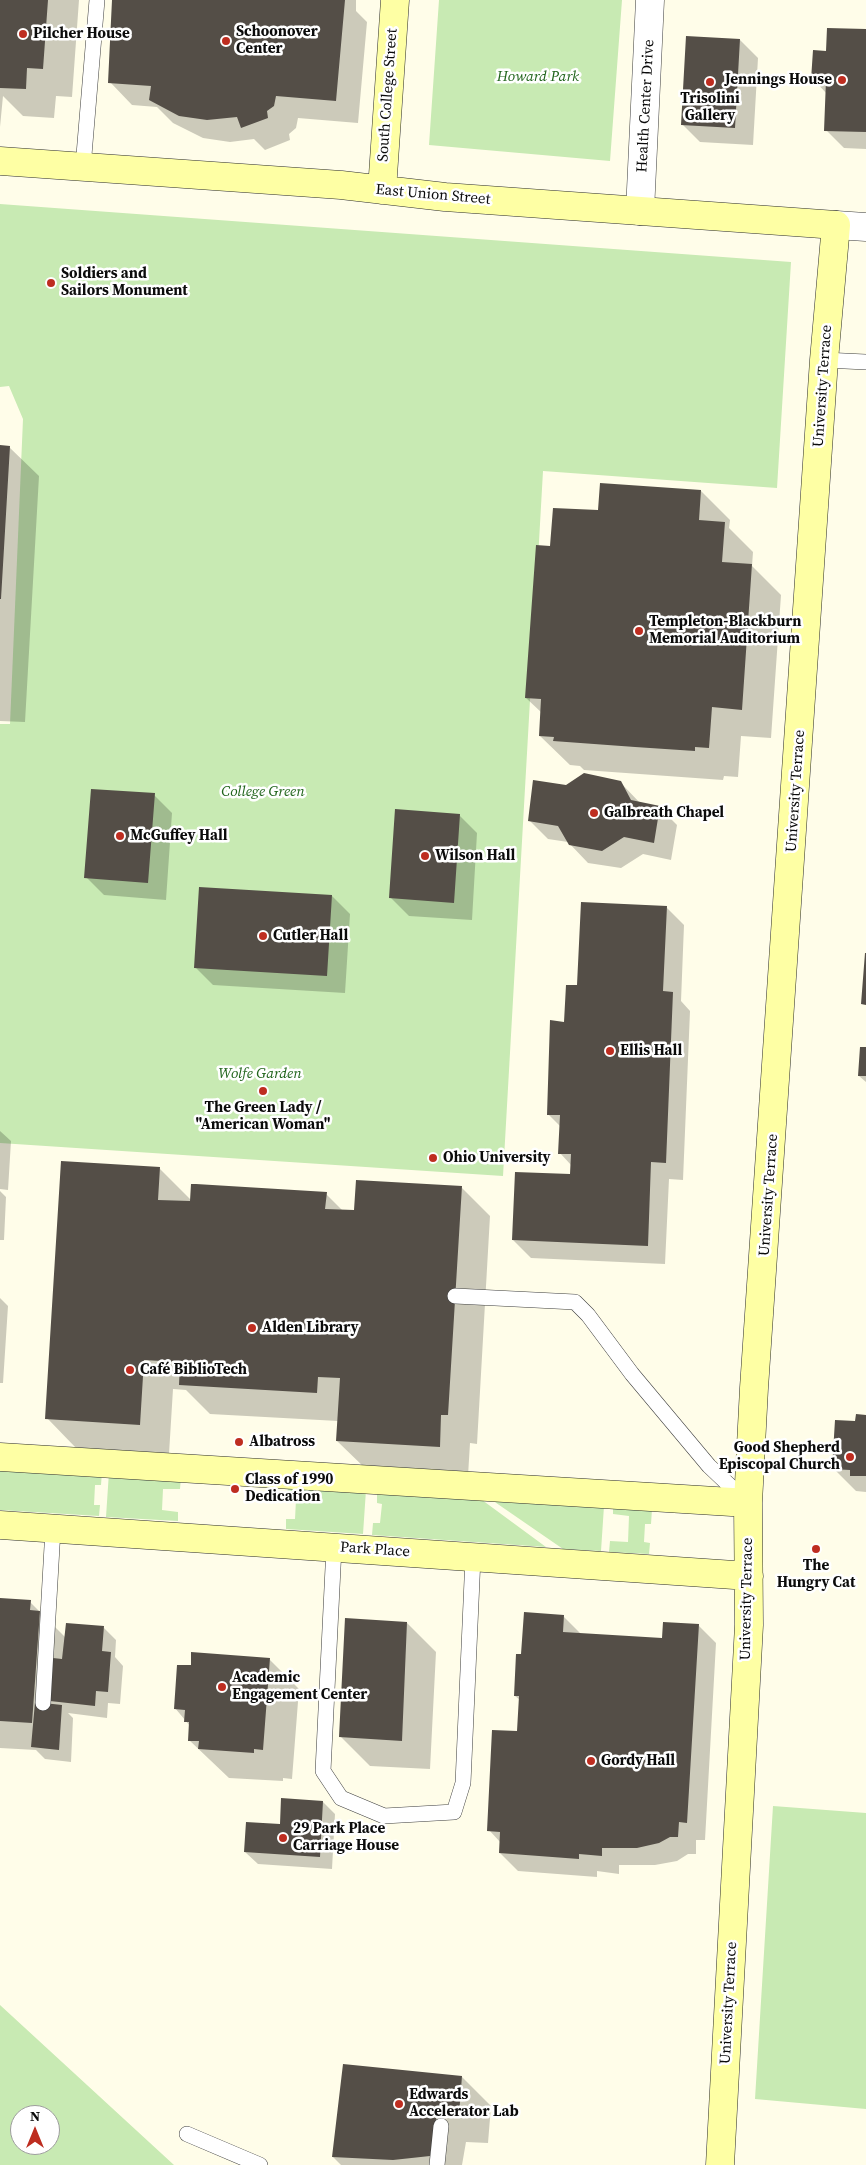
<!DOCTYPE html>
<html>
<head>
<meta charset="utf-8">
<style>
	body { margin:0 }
	#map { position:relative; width:866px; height:2165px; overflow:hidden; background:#fffde9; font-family:"Source Serif 4",serif }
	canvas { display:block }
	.north { position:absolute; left:10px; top:2105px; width:50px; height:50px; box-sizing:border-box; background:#fff; border:1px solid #9d9d9d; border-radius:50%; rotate:0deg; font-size:14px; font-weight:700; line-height:20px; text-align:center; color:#0b0b0b }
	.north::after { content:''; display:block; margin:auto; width:18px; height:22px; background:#be2d20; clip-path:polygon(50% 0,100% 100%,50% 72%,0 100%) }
</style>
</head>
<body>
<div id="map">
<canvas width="866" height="2165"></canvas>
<div class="north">N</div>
</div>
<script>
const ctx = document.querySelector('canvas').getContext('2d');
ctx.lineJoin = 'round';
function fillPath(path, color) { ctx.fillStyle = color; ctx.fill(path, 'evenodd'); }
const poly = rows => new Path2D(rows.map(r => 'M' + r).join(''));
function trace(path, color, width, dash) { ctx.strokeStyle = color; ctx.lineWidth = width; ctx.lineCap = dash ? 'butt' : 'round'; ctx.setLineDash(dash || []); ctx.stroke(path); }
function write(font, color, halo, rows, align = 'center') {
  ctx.font = font + ' "Source Serif 4",serif'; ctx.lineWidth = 5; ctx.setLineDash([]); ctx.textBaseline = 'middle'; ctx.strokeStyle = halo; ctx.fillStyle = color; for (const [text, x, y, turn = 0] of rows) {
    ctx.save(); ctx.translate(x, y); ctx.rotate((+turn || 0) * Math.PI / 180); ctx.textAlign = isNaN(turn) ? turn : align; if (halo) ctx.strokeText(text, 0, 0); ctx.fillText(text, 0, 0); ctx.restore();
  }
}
const green = poly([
	[439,0,622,0,610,161,429,145],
	[0,204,791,262,777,488,543,471,503,1176,0,1143,0,724,10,724,23,419,9,386,0,387],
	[0,1465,102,1472,101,1485,95,1485,94,1505,100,1505,99,1516,0,1510],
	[109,1472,181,1477,180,1489,163,1489,162,1510,178,1512,178,1521,106,1517],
	[288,1485,366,1490,363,1534,286,1529,286,1519,295,1519,296,1500,287,1500],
	[377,1491,478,1497,546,1547,372,1535,373,1523,380,1523,382,1504,377,1503],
	[489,1498,604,1506,601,1551,563,1549],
	[613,1507,652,1509,651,1524,645,1524,644,1542,650,1543,649,1554,609,1552,610,1541,628,1542,629,1516,613,1514],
	[773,1806,866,1813,866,2109,755,2099],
	[0,2005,174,2165,0,2165],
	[20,2115,50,2115,50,2145,20,2145]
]);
const shadow = poly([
	[0,0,79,0,72,97,56,96,54,118,23,116,3,96,0,127],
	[113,0,356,0,356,11,367,22,358,123,298,118,296,128,289,134,290,140,265,150,254,139,230,142,203,138,173,123,157,107,132,105,110,82],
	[866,31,866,149,844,148,826,130,827,94,813,79,827,52],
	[740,40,758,58,753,145,700,142,682,124],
	[0,446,9,447,39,476,25,722,0,721],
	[701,491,730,520,729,528,753,552,752,566,781,595,771,738,741,736,738,777,724,776,723,780,584,770,580,766,570,765,540,736,542,713,526,698,552,548,599,512],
	[620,782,640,803,659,807,677,825,671,860,643,854,621,868,588,863,568,842,548,839,530,821,566,787],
	[154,795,172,813,166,900,104,895,86,877],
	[459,815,477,833,472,920,409,916,391,898],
	[332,896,350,914,345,993,213,985,195,967],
	[666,907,684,925,681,1001,690,1011,683,1180,669,1179,665,1264,531,1258,513,1240,571,1175,571,1165,560,1153,561,1127,548,1114,565,1023,578,986],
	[866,1048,866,1082,859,1076],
	[0,1131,11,1141,8,1190,0,1189],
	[62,1163,160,1169,191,1200,326,1194,343,1211,355,1212,461,1187,490,1216,477,1444,470,1443,468,1476,367,1470,337,1441,338,1421,210,1414,186,1390,173,1389,169,1454,76,1448,47,1418],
	[0,1191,6,1197,4,1240,0,1240],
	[0,1298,8,1306,3,1383,0,1383],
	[866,1416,866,1492,856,1491,834,1469,856,1422],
	[0,1599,30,1602,65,1637,104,1628,116,1640,115,1657,123,1666,120,1704,108,1703,107,1718,68,1713,73,1718,71,1762,45,1759,36,1750,0,1748],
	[563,1616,582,1635,663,1640,698,1625,716,1643,705,1840,696,1840,696,1854,688,1854,677,1861,655,1865,619,1865,619,1874,597,1871,597,1877,518,1871,500,1853,501,1843,489,1830,518,1733,520,1700,515,1696,522,1656],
	[407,1623,436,1652,430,1769,370,1766,341,1737],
	[269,1659,299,1689,292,1779,283,1778,283,1781,229,1778,189,1740,190,1726,175,1708,192,1666],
	[323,1802,335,1814,332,1869,258,1864,245,1852,281,1825],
	[462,2077,491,2106,488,2143,466,2142,462,2165,341,2165,333,2157]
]);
const building = poly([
	[0,0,48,0,43,69,27,68,26,89,0,88],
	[112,0,345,0,336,101,276,96,274,106,267,111,268,118,241,128,237,117,207,120,179,116,149,100,151,86,108,83],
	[827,28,866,29,866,132,824,131,826,80,811,80,813,50,826,51],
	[686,36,740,39,735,128,681,125],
	[0,445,10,446,1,599,0,599],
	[600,483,701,490,699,520,725,522,722,562,752,564,742,710,712,707,709,748,695,747,695,751,635,747,553,741,554,737,539,736,541,699,525,698,536,545,550,546,553,508,598,510],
	[584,773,621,781,631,800,660,806,654,843,624,837,602,851,569,845,558,826,528,821,533,780,566,785],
	[91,789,155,793,148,883,84,878],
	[395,809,460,814,454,903,389,898],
	[199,887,332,895,327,976,194,968],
	[581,902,667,906,663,991,673,992,666,1163,651,1162,648,1246,512,1240,515,1172,570,1174,571,1154,558,1154,560,1115,547,1115,550,1020,564,1022,566,985,577,985],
	[865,953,866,953,866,1005,861,1004],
	[860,1047,866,1047,866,1076,858,1076],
	[61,1161,160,1167,158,1200,190,1201,191,1184,196,1184,327,1192,325,1209,354,1210,356,1180,462,1186,448,1415,441,1415,440,1447,336,1441,340,1378,318,1377,317,1393,179,1385,180,1362,144,1360,140,1425,45,1419],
	[856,1414,866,1415,866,1476,850,1476,850,1470,832,1469,835,1420,855,1421],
	[0,1598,31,1600,30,1610,40,1611,32,1723,0,1721],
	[524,1612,564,1615,563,1632,662,1638,663,1622,699,1624,687,1823,679,1822,678,1837,670,1837,659,1843,637,1848,602,1848,602,1856,579,1854,579,1859,499,1853,500,1832,487,1831,492,1730,517,1731,519,1696,514,1696,516,1654,521,1654],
	[345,1618,407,1622,402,1741,339,1737],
	[66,1623,104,1626,102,1651,111,1652,108,1692,96,1691,95,1706,50,1701,53,1658,62,1659],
	[191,1652,270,1658,263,1750,254,1749,254,1753,198,1749,199,1741,188,1741,189,1722,184,1722,185,1710,174,1709,177,1665,191,1665],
	[35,1702,62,1705,59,1750,31,1747],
	[281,1798,323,1801,320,1857,244,1852,246,1822,280,1824],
	[343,2064,462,2076,459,2115,437,2113,430,2156,393,2160,332,2157]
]);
const lane = poly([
	[83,167,97,0],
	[824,360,866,362],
	[455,1296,575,1302,588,1315,632,1374,709,1466,747,1502],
	[334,1547,323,1771,341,1798,384,1816,454,1812,463,1783,473,1557],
	[43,1703,53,1529],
	[187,2134,260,2165],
	[437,2165,441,2126]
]);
const street = poly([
	[640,211,650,0],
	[836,225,866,227]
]);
const secondary = poly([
	[0,161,341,185,445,197,836,225,824,360,754,1388,748,1503,749,1625,720,2165],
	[382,190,395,0],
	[0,1457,748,1503],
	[0,1525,749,1576]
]);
const markers = [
	[23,34,5,"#be2d20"],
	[226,41,5,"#be2d20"],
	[842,80,5,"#be2d20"],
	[710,82,5,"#be2d20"],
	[51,283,5,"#be2d20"],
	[639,631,5,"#be2d20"],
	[594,813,5,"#be2d20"],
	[120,836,5,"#be2d20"],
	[425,856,5,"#be2d20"],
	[263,936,5,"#be2d20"],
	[610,1051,5,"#be2d20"],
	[263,1091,5,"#be2d20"],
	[433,1158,5,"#be2d20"],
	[252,1328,5,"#be2d20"],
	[130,1370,5,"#be2d20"],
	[239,1442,5,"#be2d20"],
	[850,1457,5,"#be2d20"],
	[235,1489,5,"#be2d20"],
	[816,1549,5,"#be2d20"],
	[222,1687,5,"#be2d20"],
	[591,1761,5,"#be2d20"],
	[283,1838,5,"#be2d20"],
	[399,2104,5,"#be2d20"]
];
const poiNames = [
	["Schoonover",236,32],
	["Center",236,49],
	["Pilcher House",33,34],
	["Jennings House",832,80,"right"],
	["Trisolini",710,99,"center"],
	["Gallery",710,116,"center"],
	["Soldiers and",61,274],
	["Sailors Monument",61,291],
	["Templeton-Blackburn",649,622],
	["Memorial Auditorium",649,639],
	["Galbreath Chapel",604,813],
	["McGuffey Hall",130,836],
	["Wilson Hall",435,856],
	["Cutler Hall",273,936],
	["Ellis Hall",620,1051],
	["The Green Lady /",263,1108,"center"],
	["\"American Woman\"",263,1125,"center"],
	["Ohio University",443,1158],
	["Alden Library",262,1328],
	["Café BiblioTech",140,1370],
	["Albatross",249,1442],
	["Good Shepherd",840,1448,"right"],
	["Episcopal Church",840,1465,"right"],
	["Class of 1990",245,1480],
	["Dedication",245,1497],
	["The",816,1566,"center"],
	["Hungry Cat",816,1583,"center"],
	["Academic",232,1678],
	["Engagement Center",232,1695],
	["Gordy Hall",601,1761],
	["29 Park Place",293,1829],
	["Carriage House",293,1846],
	["Edwards",409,2095],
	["Accelerator Lab",409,2112]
];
const parkNames = [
	["Howard Park",538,77],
	["College Green",263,792],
	["Wolfe Garden",260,1074]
];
const streetNames = [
	["South College Street",388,95,-86],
	["Health Center Drive",646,106,-87],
	["East Union Street",433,195,5],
	["University Terrace",823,386,-86],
	["University Terrace",796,791,-86],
	["University Terrace",769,1195,-86],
	["Park Place",375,1550,4],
	["University Terrace",747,1599,-89],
	["University Terrace",729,2003,-87]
];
fillPath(green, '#c8eab3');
fillPath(shadow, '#0003');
fillPath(building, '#544e47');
trace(lane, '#3e3e3e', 16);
trace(street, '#3e3e3e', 29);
trace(secondary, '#2d2d2d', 29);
trace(lane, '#fff', 15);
trace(street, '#fff', 28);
trace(secondary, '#feffa4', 28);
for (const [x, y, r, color] of markers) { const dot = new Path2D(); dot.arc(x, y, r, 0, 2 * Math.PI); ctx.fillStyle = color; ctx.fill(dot); trace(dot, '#fff', 2); }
write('bold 15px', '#0b0b0b', '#fff', poiNames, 'left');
write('italic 15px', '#20641b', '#fff', parkNames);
write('15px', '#0b0b0b', '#fff', streetNames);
</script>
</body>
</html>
